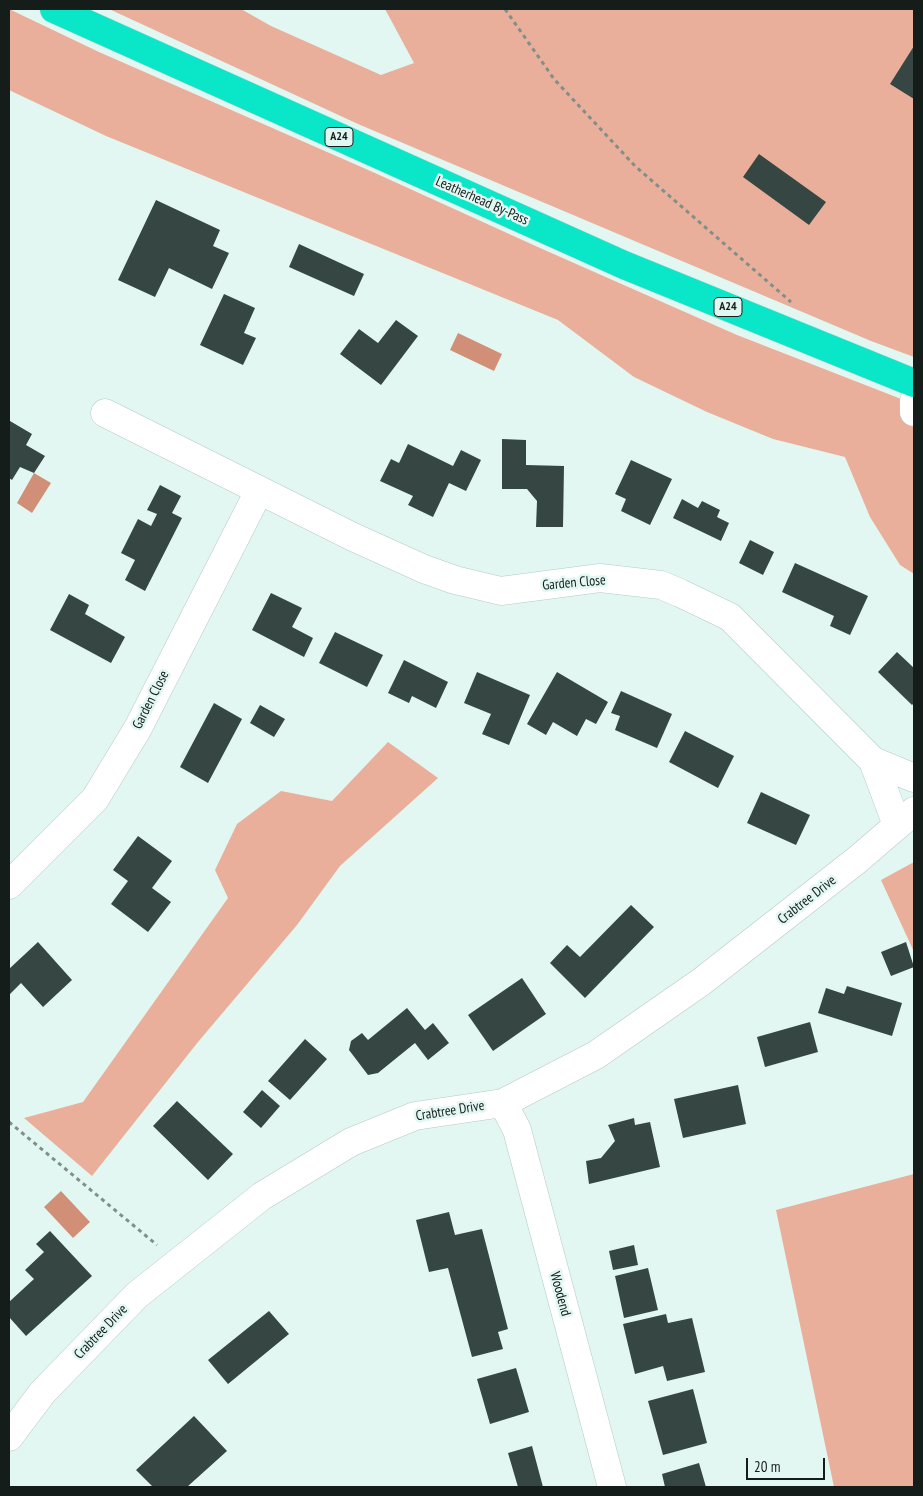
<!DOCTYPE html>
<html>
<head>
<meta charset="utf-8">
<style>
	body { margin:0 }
	#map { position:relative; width:923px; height:1496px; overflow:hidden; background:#e2f7f2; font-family:"PT Sans Narrow",sans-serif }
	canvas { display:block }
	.frame { position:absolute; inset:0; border:10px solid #151d1b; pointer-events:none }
	.scale { position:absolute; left:746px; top:1458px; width:79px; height:22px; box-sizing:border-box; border:2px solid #151d1b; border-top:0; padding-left:6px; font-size:15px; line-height:18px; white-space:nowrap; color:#151d1b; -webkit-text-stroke:4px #e2f7f2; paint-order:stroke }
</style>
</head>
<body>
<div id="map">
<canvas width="923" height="1496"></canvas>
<div class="frame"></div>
<div class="scale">20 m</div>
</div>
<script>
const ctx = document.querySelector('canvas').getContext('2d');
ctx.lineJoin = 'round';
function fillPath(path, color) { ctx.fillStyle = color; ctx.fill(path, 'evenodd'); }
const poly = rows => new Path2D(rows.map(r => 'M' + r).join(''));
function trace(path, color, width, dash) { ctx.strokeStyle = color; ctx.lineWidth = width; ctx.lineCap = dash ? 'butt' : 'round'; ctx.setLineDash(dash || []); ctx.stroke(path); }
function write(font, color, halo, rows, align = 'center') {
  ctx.font = font + ' "PT Sans Narrow",sans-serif'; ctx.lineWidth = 5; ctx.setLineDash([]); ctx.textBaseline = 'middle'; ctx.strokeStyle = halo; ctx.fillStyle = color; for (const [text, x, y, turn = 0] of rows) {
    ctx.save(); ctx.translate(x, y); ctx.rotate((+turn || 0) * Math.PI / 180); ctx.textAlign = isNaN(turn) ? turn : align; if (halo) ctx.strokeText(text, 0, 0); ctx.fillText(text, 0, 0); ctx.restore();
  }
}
const green = poly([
	[9,9,99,52,375,173,540,248,737,335,914,404,914,574,900,565,870,517,845,457,773,439,707,412,634,377,558,320,106,136,9,90],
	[109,9,241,9,271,26,381,75,414,63,385,9,914,9,914,357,871,341,358,124],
	[388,742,438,778,340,866,297,925,198,1042,92,1176,24,1118,83,1102,228,898,215,870,237,824,281,791,332,801],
	[914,862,914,952,881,880],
	[914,1174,914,1487,834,1487,776,1210]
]);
const water = poly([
	[458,333,502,354,494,371,450,350],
	[34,473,51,483,32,513,17,503],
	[61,1191,90,1222,73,1238,44,1207]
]);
const building = poly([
	[914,46,914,99,890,84],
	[759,154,826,202,809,225,743,177],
	[156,200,220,230,213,246,229,253,212,289,169,268,155,297,118,280],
	[299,244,364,274,354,296,289,267],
	[224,294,255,308,244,333,256,338,243,365,200,345],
	[396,320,418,336,381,385,340,354,359,329,378,343],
	[10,421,32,434,26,445,45,456,34,473,20,467,12,480,9,478],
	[502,439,526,440,526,465,564,466,563,527,536,527,537,501,527,489,502,489],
	[408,444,453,466,461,450,481,460,466,491,449,483,433,517,408,505,413,496,380,481,391,459,399,463],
	[631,460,672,479,650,525,621,511,626,499,615,494],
	[160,485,181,496,172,513,182,518,145,591,125,580,135,560,121,553,138,519,151,526,157,514,147,510],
	[682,499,698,508,702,501,720,510,717,517,729,523,721,541,673,518],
	[750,540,774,552,763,575,739,563],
	[795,563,868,596,850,635,830,626,834,616,782,592],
	[271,593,302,608,292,627,313,638,304,657,252,630],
	[69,594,89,605,85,614,125,637,111,663,50,630],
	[335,632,383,655,367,687,319,663],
	[897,652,914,668,914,703,912,705,878,672],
	[404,660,448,682,436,708,412,696,409,703,388,693],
	[477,672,530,695,509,745,482,734,491,714,464,703],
	[557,672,608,702,596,724,586,719,577,736,553,722,546,735,527,724],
	[621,691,672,714,657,748,615,730,620,716,611,713],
	[214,703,242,719,208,783,180,767],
	[260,705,285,719,274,737,250,723],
	[685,731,734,756,718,788,669,762],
	[761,792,810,815,796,845,747,823],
	[138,836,172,861,152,888,171,902,148,932,111,904,128,881,113,870],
	[631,905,654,927,585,998,550,963,567,945,580,957],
	[38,942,72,980,43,1007,21,983,9,995,9,969],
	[906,942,914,967,891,976,881,952],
	[522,978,546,1014,493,1051,468,1015],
	[847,986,902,1003,892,1036,818,1013,826,988,844,994],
	[407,1008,425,1030,433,1023,449,1043,428,1060,415,1043,378,1073,368,1075,349,1050,351,1041,362,1033,368,1040],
	[810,1022,818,1052,765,1067,757,1037],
	[305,1039,327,1059,290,1100,268,1081],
	[738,1085,746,1124,683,1138,674,1099],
	[262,1090,280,1106,261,1128,243,1112],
	[177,1101,233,1154,208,1180,153,1126],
	[634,1118,635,1125,650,1122,660,1167,589,1184,586,1161,601,1158,615,1141,608,1125],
	[449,1212,455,1235,482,1229,508,1329,498,1332,503,1349,472,1357,448,1268,429,1272,416,1220],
	[50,1231,92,1276,26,1336,9,1317,9,1302,34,1279,25,1270,44,1252,36,1244],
	[634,1245,638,1265,613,1270,609,1251],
	[648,1268,658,1310,624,1318,615,1276],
	[269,1311,289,1334,228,1384,208,1360],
	[666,1314,668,1323,692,1318,705,1372,667,1381,663,1366,635,1374,623,1324],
	[516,1368,529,1412,490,1424,477,1379],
	[693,1389,707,1443,663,1455,648,1401],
	[194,1416,227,1451,187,1487,153,1487,136,1470],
	[532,1446,543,1487,518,1487,508,1453],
	[699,1463,706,1487,665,1487,662,1474]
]);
const path = poly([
	[505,9,554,79,635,166,791,302],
	[9,1122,157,1245]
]);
const street = poly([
	[914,401,914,412],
	[105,413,353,537,424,569,455,580,501,591,600,578,661,585,680,593,730,617,873,761],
	[897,825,873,761,914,778],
	[9,885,95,799,138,728,259,491],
	[503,1103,517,1130,612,1487],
	[9,1437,42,1393,137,1295,262,1196,351,1142,415,1116,503,1103,596,1055,701,982,857,860,914,811]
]);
const highway = poly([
	[54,9,624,265,914,383]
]);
const shields = [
	[339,137,28],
	[728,307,28]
];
const shieldNames = [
	["A24",339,137],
	["A24",728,307]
];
const streetNames = [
	["Leatherhead By-Pass",482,201,24],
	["Garden Close",574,583,-5],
	["Garden Close",151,700,-63],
	["Crabtree Drive",807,900,-38],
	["Crabtree Drive",450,1111,-9],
	["Woodend",560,1294,75],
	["Crabtree Drive",101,1332,-46]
];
fillPath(green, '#e9af9a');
fillPath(water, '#d18f78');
fillPath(building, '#364743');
trace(street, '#b5cac5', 29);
trace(highway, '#d5d6d6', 29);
trace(path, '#808f8b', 3, [4, 4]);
trace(street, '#fff', 28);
trace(highway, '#0ae7c8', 28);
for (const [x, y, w] of shields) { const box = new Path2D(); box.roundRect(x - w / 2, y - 9.5, w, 19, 4); ctx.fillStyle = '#e2f7f2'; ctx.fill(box); trace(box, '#151d1b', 1); }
write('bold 12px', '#151d1b', null, shieldNames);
write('14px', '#151d1b', '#e2f7f2', streetNames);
</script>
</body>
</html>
